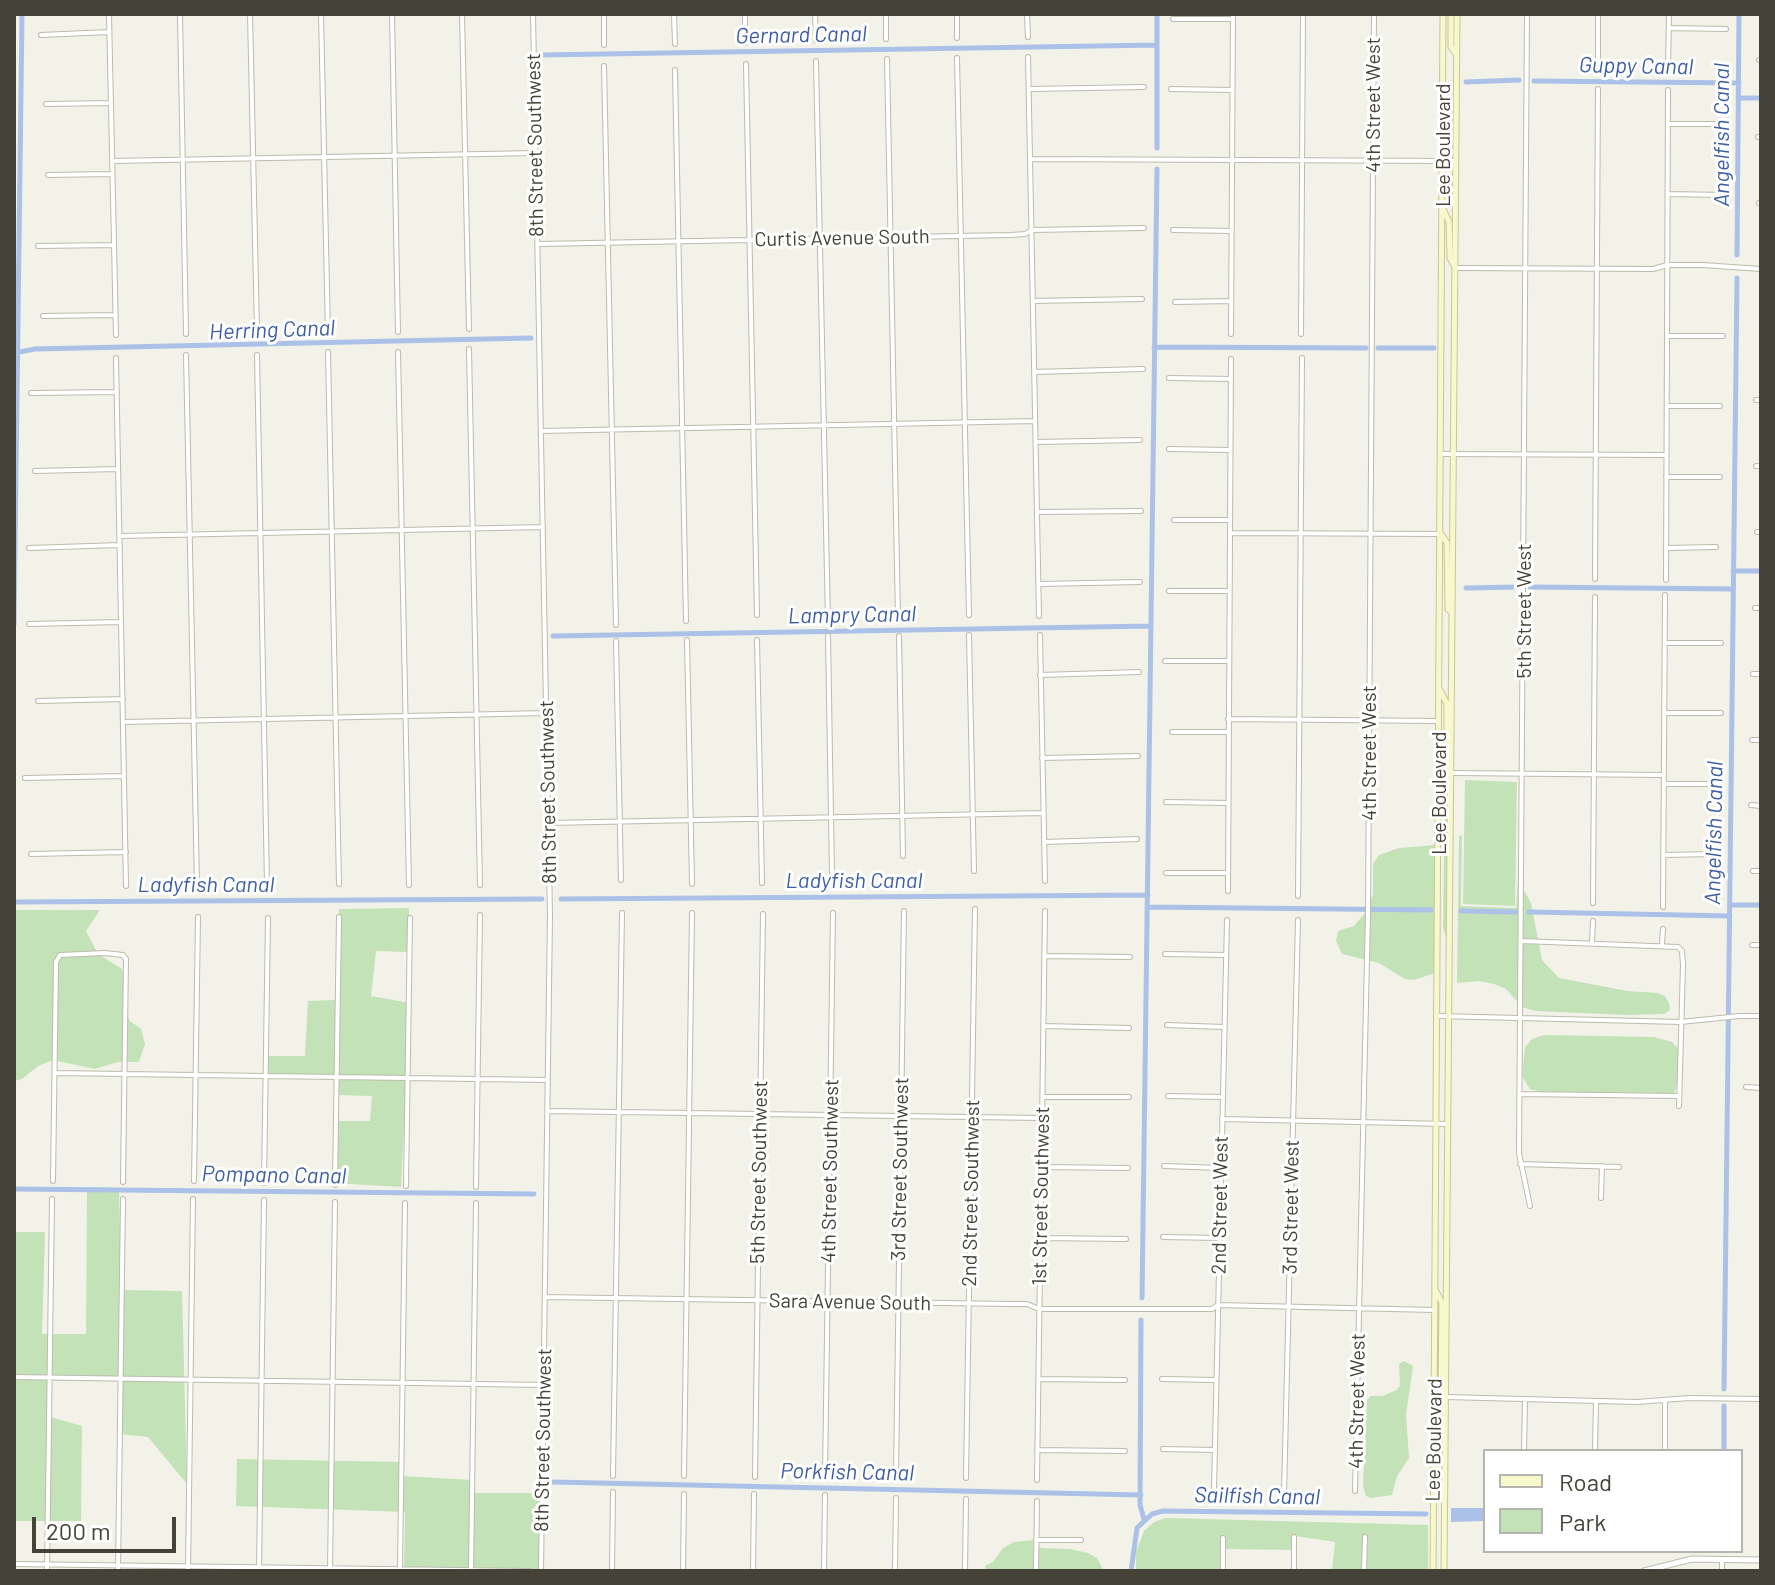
<!DOCTYPE html>
<html>
<head>
<meta charset="utf-8">
<style>
	body { margin:0 }
	#map { position:relative; width:1775px; height:1585px; overflow:hidden; background:#f2f2e9; font-family:Barlow,sans-serif }
	canvas { display:block }
	.frame { position:absolute; inset:0; border:16px solid #454338; pointer-events:none }
	.legend { position:absolute; left:1483px; top:1449px; width:260px; height:104px; box-sizing:border-box; background:#fff; border:2px solid #b5b4af; margin:0; padding:10px 14px; list-style:none; font-size:24px; color:#454338 }
	.legend li { display:flex; align-items:center; gap:16px; height:40px }
	.legend b { width:40px; border:2px solid #b5b4af }
	.scale { position:absolute; left:32px; top:1517px; width:144px; height:36px; box-sizing:border-box; border:4px solid #454338; border-top:0; padding-left:10px; font-size:24px; line-height:28px; white-space:nowrap; color:#454338; -webkit-text-stroke:6px #fff; paint-order:stroke }
</style>
</head>
<body>
<div id="map">
<canvas width="1775" height="1585"></canvas>
<div class="frame"></div>
<ul class="legend">
<li><b style="height:10px;background:#f8f8cd"></b>Road</li>
<li><b style="height:22px;background:#c3e2b7"></b>Park</li>
</ul>
<div class="scale">200 m</div>
</div>
<script>
const ctx = document.querySelector('canvas').getContext('2d');
ctx.lineJoin = 'round';
function fillPath(path, color) { ctx.fillStyle = color; ctx.fill(path, 'evenodd'); }
const poly = rows => new Path2D(rows.map(r => 'M' + r).join(''));
function trace(path, color, width, dash) { ctx.strokeStyle = color; ctx.lineWidth = width; ctx.lineCap = dash ? 'butt' : 'round'; ctx.setLineDash(dash || []); ctx.stroke(path); }
function write(font, color, halo, rows, align = 'center') {
  ctx.font = font + ' Barlow,sans-serif'; ctx.lineWidth = 6; ctx.setLineDash([]); ctx.textBaseline = 'middle'; ctx.strokeStyle = halo; ctx.fillStyle = color; for (const [text, x, y, turn = 0] of rows) {
    ctx.save(); ctx.translate(x, y); ctx.rotate((+turn || 0) * Math.PI / 180); ctx.textAlign = isNaN(turn) ? turn : align; if (halo) ctx.strokeText(text, 0, 0); ctx.fillText(text, 0, 0); ctx.restore();
  }
}
const green = poly([
	[1445,770,1448,773,1446,937,1443,928],
	[1465,780,1517,782,1515,906,1463,904],
	[1462,835,1461,906,1516,908,1518,880,1531,903,1542,960,1559,978,1627,991,1658,993,1665,996,1669,1003,1670,1010,1664,1014,1626,1015,1536,1011,1522,1007,1506,989,1494,984,1479,981,1457,983,1459,836],
	[1436,845,1435,973,1414,980,1405,979,1379,963,1342,954,1336,941,1338,931,1354,926,1368,909,1373,895,1373,864,1379,855,1399,848],
	[409,908,408,952,376,951,371,996,410,1003,401,1187,333,1183,335,1121,370,1121,372,1096,337,1095,338,1078,264,1076,266,1056,305,1056,308,1001,337,1000,339,909],
	[16,910,100,910,86,931,98,954,122,969,125,982,125,1011,130,1021,141,1029,145,1044,139,1062,118,1062,95,1069,53,1060,38,1066,22,1079,14,1081],
	[1544,1035,1654,1037,1672,1042,1679,1050,1680,1077,1674,1093,1542,1092,1530,1089,1522,1076,1525,1047,1532,1039],
	[87,1187,119,1188,121,1290,182,1291,187,1484,148,1437,121,1434,122,1381,49,1380,47,1416,82,1426,81,1521,14,1521,14,1232,45,1232,42,1334,86,1334],
	[1404,1361,1413,1366,1406,1415,1409,1458,1397,1476,1392,1495,1371,1498,1366,1496,1363,1486,1367,1400,1371,1396,1382,1396,1397,1390,1400,1385,1399,1364],
	[237,1459,402,1462,402,1476,472,1480,473,1493,544,1493,541,1571,404,1571,405,1512,236,1506],
	[1166,1518,1428,1525,1428,1571,1332,1571,1335,1542,1295,1536,1294,1550,1225,1549,1221,1571,1136,1571,1136,1552,1144,1531,1154,1522],
	[1033,1540,1033,1545,1042,1548,1070,1549,1088,1553,1097,1558,1104,1571,986,1571,985,1566,993,1562,1003,1548,1014,1542]
]);
const water = poly([
	[1451,1508,1485,1508,1485,1521,1451,1522]
]);
const canal = poly([
	[541,55,1157,45],
	[1534,81,1739,83],
	[1466,82,1519,80],
	[1738,98,1761,98],
	[1157,148,1157,14],
	[1737,255,1739,14],
	[1154,347,1366,348],
	[1378,348,1434,348],
	[14,353,35,349,531,338],
	[1733,571,1761,571],
	[1530,587,1733,589],
	[1466,588,1517,587],
	[14,625,22,14],
	[553,636,1151,626],
	[561,899,1148,895],
	[14,902,542,899],
	[1730,905,1761,905],
	[1147,907,1431,910],
	[1461,911,1516,912],
	[1529,912,1730,916],
	[14,1189,534,1194],
	[1142,1298,1157,169],
	[1141,1320,1140,1505,1144,1519],
	[1724,1389,1737,278],
	[1724,1406,1724,1451],
	[553,1482,1141,1495],
	[1131,1571,1137,1528,1152,1514,1163,1511,1426,1514]
]);
const minor = poly([
	[109,14,116,335],
	[180,14,186,334],
	[250,14,257,330],
	[321,14,328,334],
	[392,14,398,332],
	[462,14,469,329],
	[533,14,550,916,541,1571],
	[604,14,604,45],
	[674,14,675,44],
	[745,14,745,43],
	[815,14,816,41],
	[886,14,886,39],
	[957,14,957,38],
	[1027,14,1028,37],
	[1527,14,1519,1153,1530,1206],
	[1173,19,1233,19],
	[1669,28,1726,29],
	[41,35,109,32],
	[1028,57,1039,616],
	[957,58,969,615],
	[887,59,898,617],
	[1759,60,1761,60],
	[816,61,828,621],
	[746,64,757,615],
	[604,66,616,625],
	[675,70,686,621],
	[1598,71,1598,14],
	[1668,72,1669,14],
	[1029,89,1144,87],
	[1171,89,1232,90],
	[46,104,111,103],
	[1668,124,1725,124],
	[1758,137,1761,137],
	[1030,159,1456,161],
	[112,161,536,153],
	[48,175,112,174],
	[1668,194,1725,195],
	[1759,203,1761,203],
	[1173,230,1231,231],
	[538,244,1011,235,1025,234,1032,230,1144,228],
	[38,246,114,245],
	[1455,268,1653,269,1667,265,1703,265,1761,269],
	[1033,301,1142,299],
	[1175,302,1231,301],
	[43,316,115,315],
	[1231,334,1233,14],
	[1301,334,1303,14],
	[1667,336,1723,336],
	[469,349,480,885],
	[328,352,339,884],
	[398,352,409,885],
	[186,355,197,885],
	[257,355,267,884],
	[116,358,126,886],
	[1034,372,1143,369],
	[1169,378,1231,379],
	[31,393,117,392],
	[1756,400,1761,400],
	[1667,406,1720,406],
	[541,431,1035,421],
	[1036,442,1140,440],
	[1169,449,1230,450],
	[1441,454,1666,455],
	[1756,466,1761,466],
	[35,471,118,469],
	[1666,477,1720,477],
	[1037,512,1141,511],
	[1174,520,1230,520],
	[1757,532,1761,532],
	[1230,533,1439,534],
	[120,536,543,527],
	[29,548,120,545],
	[1666,548,1716,547],
	[1595,579,1598,89],
	[1666,580,1668,90],
	[1039,584,1140,582],
	[1169,591,1229,591],
	[1755,608,1761,608],
	[29,624,121,622],
	[969,635,974,871],
	[1040,635,1045,881],
	[828,636,832,874],
	[899,636,903,856],
	[687,640,692,884],
	[757,640,762,883],
	[616,641,621,880],
	[1665,643,1721,643],
	[1165,661,1229,661],
	[1753,674,1761,674],
	[1040,675,1139,672],
	[38,701,123,699],
	[1665,713,1721,713],
	[1228,719,1438,721],
	[124,722,547,713],
	[1172,732,1228,732],
	[1752,740,1761,740],
	[1042,758,1138,756],
	[1452,773,1664,775],
	[25,778,124,776],
	[1664,784,1720,784],
	[1166,802,1228,803],
	[1751,805,1761,806],
	[549,823,1043,813],
	[1044,842,1137,839],
	[31,854,126,852],
	[1664,855,1715,854],
	[1753,871,1761,871],
	[1166,873,1227,873],
	[1228,891,1231,359],
	[1298,896,1302,358],
	[1593,903,1595,597],
	[1663,907,1665,595],
	[1522,941,1678,947,1682,951,1683,965,1679,1106],
	[1592,943,1593,921],
	[1662,944,1663,929],
	[1752,945,1761,945],
	[1165,954,1226,955],
	[1045,956,1130,957],
	[1438,1016,1681,1022,1739,1016,1761,1016],
	[1167,1025,1224,1027],
	[1044,1026,1129,1028],
	[55,1073,548,1080],
	[1746,1087,1761,1088],
	[1520,1094,1679,1096],
	[1168,1096,1222,1097],
	[1043,1097,1129,1097],
	[548,1111,1041,1118],
	[1222,1119,1448,1124],
	[1520,1164,1619,1167],
	[1164,1166,1221,1168],
	[1042,1167,1128,1168],
	[53,1181,56,962,60,955,105,953,123,955,126,959,123,1182],
	[194,1181,198,917],
	[264,1183,268,918],
	[335,1185,339,917],
	[406,1186,410,918],
	[476,1187,480,915],
	[1601,1198,1602,1166],
	[1163,1237,1220,1238],
	[1041,1238,1126,1239],
	[545,1297,1011,1304,1027,1304,1039,1309,1212,1309,1218,1305,1435,1310],
	[14,1377,544,1385],
	[1039,1379,1125,1380],
	[1162,1379,1216,1380],
	[1446,1397,1637,1402,1689,1398,1761,1399],
	[1665,1401,1665,1451],
	[1163,1449,1215,1450],
	[1037,1450,1125,1451],
	[1524,1451,1525,1399],
	[1595,1451,1596,1402],
	[896,1474,904,911],
	[613,1476,622,913],
	[684,1476,692,913],
	[755,1477,763,914],
	[825,1477,833,913],
	[966,1478,975,909],
	[1037,1480,1045,911],
	[1214,1490,1227,920],
	[1355,1491,1368,914,1374,14],
	[1284,1494,1298,920],
	[1036,1540,1081,1540],
	[15,1564,529,1571],
	[400,1568,405,1203],
	[47,1571,52,1199],
	[118,1571,123,1199],
	[188,1571,193,1199],
	[259,1571,264,1200],
	[330,1571,335,1202],
	[471,1571,476,1203],
	[612,1571,613,1492],
	[683,1571,684,1494],
	[753,1571,754,1494],
	[824,1571,825,1495],
	[895,1571,896,1498],
	[965,1571,966,1499],
	[1036,1571,1037,1501],
	[1223,1571,1223,1538],
	[1294,1571,1294,1537],
	[1364,1571,1365,1537],
	[1722,1571,1722,1559]
]);
const tertiary = poly([
	[1644,1571,1692,1559,1761,1560]
]);
const secondary = poly([
	[1451,14,1451,47,1456,54],
	[1443,209,1449,222,1450,258,1455,267],
	[1441,534,1447,543,1448,609,1452,613],
	[1440,690,1447,704,1447,765,1452,773],
	[1436,1291,1442,1303,1441,1390,1446,1397],
	[1433,1571,1443,14],
	[1444,1571,1457,14]
]);
const streetNames = [
	["4th Street West",1373,105,-90],
	["8th Street Southwest",535,145,-91],
	["Lee Boulevard",1443,145,-90],
	["Curtis Avenue South",842,238,-1],
	["5th Street West",1524,611,-90],
	["4th Street West",1369,753,-90],
	["8th Street Southwest",548,792,-91],
	["Lee Boulevard",1439,793,-90],
	["3rd Street Southwest",900,1169,-89],
	["4th Street Southwest",830,1171,-89],
	["5th Street Southwest",759,1172,-89],
	["2nd Street Southwest",971,1193,-89],
	["1st Street Southwest",1041,1196,-89],
	["2nd Street West",1220,1205,-89],
	["3rd Street West",1291,1207,-89],
	["Sara Avenue South",850,1302,1],
	["4th Street West",1357,1401,-89],
	["8th Street Southwest",543,1440,-89],
	["Lee Boulevard",1434,1440,-89]
];
const waterNames = [
	["Gernard Canal",801,35,-1],
	["Guppy Canal",1636,66,1],
	["Angelfish Canal",1722,135,-90],
	["Herring Canal",272,330,-2],
	["Lampry Canal",852,615,-1],
	["Angelfish Canal",1714,833,-89],
	["Ladyfish Canal",854,881],
	["Ladyfish Canal",206,885],
	["Pompano Canal",274,1175,1],
	["Porkfish Canal",847,1472,1],
	["Sailfish Canal",1257,1496,1]
];
fillPath(green, '#c3e2b7');
fillPath(water, '#acc1e8');
trace(canal, '#acc1e8', 5);
trace(minor, '#bdbbad', 6);
trace(tertiary, '#bdbbad', 7);
trace(secondary, '#c7c69a', 7);
trace(minor, '#fff', 4);
trace(tertiary, '#fff', 5);
trace(secondary, '#f8f8cd', 5);
write('20px', '#454338', '#fff', streetNames);
write('italic 22px', '#3e5fa5', '#fff', waterNames);
</script>
</body>
</html>
